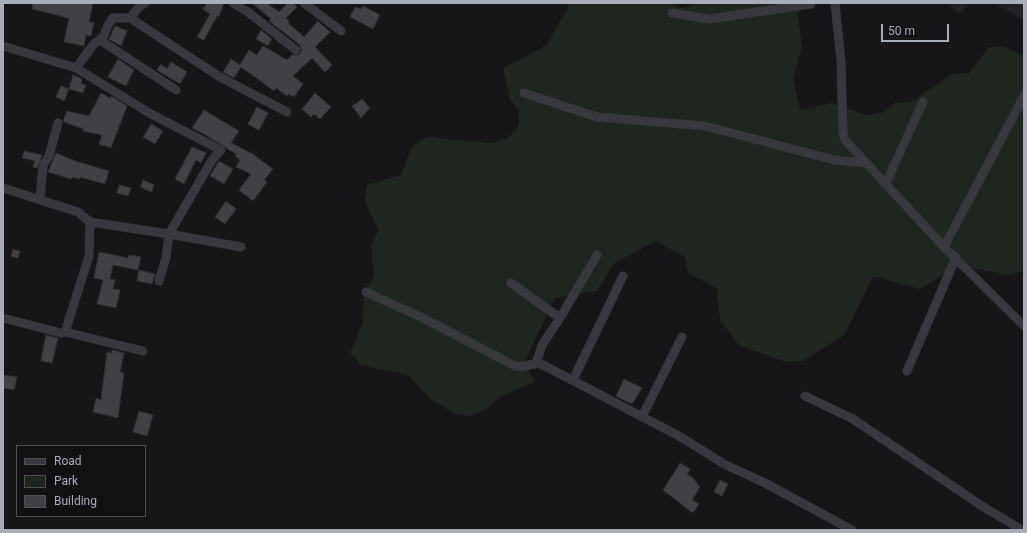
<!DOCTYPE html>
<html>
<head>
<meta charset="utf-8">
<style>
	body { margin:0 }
	#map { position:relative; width:1027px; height:533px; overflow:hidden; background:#161618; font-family:Roboto,sans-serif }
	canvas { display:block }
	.frame { position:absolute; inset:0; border:4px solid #a8adb8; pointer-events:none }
	.legend { position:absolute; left:16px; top:445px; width:130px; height:72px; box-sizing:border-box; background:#111113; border:1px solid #4d4f55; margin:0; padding:5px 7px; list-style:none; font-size:12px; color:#a8adb8 }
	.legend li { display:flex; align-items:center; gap:8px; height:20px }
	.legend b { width:20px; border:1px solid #4d4f55 }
	.scale { position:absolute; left:881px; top:24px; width:68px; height:18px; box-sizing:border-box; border:2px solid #a8adb8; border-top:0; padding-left:5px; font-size:12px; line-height:14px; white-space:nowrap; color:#a8adb8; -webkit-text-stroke:3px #111113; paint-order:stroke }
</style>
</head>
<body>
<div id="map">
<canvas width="1027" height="533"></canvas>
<div class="frame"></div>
<ul class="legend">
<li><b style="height:5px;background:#37383d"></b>Road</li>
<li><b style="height:11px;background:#1e261f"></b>Park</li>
<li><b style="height:11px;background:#404145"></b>Building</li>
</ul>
<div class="scale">50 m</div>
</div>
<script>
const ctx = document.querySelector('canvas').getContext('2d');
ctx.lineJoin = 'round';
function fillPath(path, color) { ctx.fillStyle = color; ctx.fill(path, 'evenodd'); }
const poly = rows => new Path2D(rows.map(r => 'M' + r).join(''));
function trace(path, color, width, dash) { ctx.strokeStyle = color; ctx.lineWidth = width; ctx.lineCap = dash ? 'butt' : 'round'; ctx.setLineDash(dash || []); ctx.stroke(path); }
const built = poly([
	[945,3,970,3,960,13],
	[994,3,1024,3,1024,20]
]);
const green = poly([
	[570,3,667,3,683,8,696,3,806,3,798,15,802,47,793,78,800,110,832,103,866,115,882,113,895,103,911,102,952,74,969,73,989,47,1005,47,1024,56,1024,271,1008,275,961,266,919,289,873,276,844,335,803,361,787,362,740,346,720,321,717,288,688,273,685,257,656,241,614,263,597,291,555,298,524,363,535,381,500,397,488,408,470,416,455,414,429,398,408,375,361,365,350,353,363,322,364,291,374,277,371,246,378,230,365,201,367,185,401,175,412,146,427,137,492,143,508,138,519,126,519,111,510,99,503,68,547,45]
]);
const building = poly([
	[33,3,93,3,89,22,94,23,91,36,86,35,84,46,64,42,69,18,32,9,33,3],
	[207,3,224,3,219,16,217,16,204,40,197,37,210,14,203,9,207,3],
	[252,3,267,3,279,12,288,3,293,3,297,7,286,18,289,21,288,23,304,37,318,21,330,32,315,47,332,65,325,72,312,58,293,76,303,84,294,97,289,94,287,96,276,88,274,91,241,67,234,78,223,72,231,59,240,65,249,50,257,55,263,46,287,60,292,55,299,55,302,51,300,45,269,21,271,19,252,3],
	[363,6,380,15,373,29,350,17,355,7,361,9,363,6],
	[115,26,127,31,121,46,109,39,115,26],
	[261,30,272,39,268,46,256,39,261,30],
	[118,59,134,70,126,86,108,77,118,59],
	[171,62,187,72,180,84,157,70,161,64,167,69,171,62],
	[73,75,82,79,81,84,86,85,83,93,69,89,73,75],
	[61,86,69,89,64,101,56,97,61,86],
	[101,93,110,98,111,96,127,106,111,148,99,144,102,135,83,131,84,129,64,122,63,121,67,111,89,116,101,93],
	[315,93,331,107,320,119,314,114,311,117,302,109,315,93],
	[362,99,370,108,361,118,352,106,362,99],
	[257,107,268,113,259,130,248,124,257,107],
	[204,110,239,131,231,143,253,154,273,169,264,180,267,182,253,201,239,190,251,174,236,167,240,160,235,156,236,154,206,135,192,128,204,110],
	[151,124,163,131,155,144,143,137,151,124],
	[192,147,206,153,201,163,196,160,184,184,175,179,192,147],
	[24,151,42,155,37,168,33,167,35,161,22,158,24,151],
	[56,153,75,161,109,171,105,184,80,177,79,179,72,177,71,179,48,172,56,153],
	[219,161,233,169,224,184,210,176,219,161],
	[143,180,154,185,152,192,140,187,143,180],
	[119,185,131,188,128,196,117,193,119,185],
	[226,201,236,209,225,224,215,217,226,201],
	[13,249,20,251,18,258,11,256,13,249],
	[99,252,128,258,129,255,141,257,138,270,113,265,110,279,115,280,113,289,120,290,116,308,97,304,103,280,94,278,99,252],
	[139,270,155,274,152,284,137,281,139,270],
	[46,335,58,338,52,363,41,361,46,335],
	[112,350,124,353,120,372,124,373,118,418,93,412,96,398,101,400,107,352,112,353,112,350],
	[3,375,17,377,14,390,3,388,3,375],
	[624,379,642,388,632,404,616,396,624,379],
	[139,411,153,415,147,436,133,432,139,411],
	[680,463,690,469,687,474,692,477,700,487,692,500,699,504,693,513,663,490,680,463],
	[720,480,728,484,722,496,714,492,720,480]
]);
const street = poly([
	[233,3,248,12,296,50],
	[304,3,341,31],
	[835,3,841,61,843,134,845,140,944,247,1024,326],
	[672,13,709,19,811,4],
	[130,18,220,77,287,112],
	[100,40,176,90],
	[3,46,76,68,151,114,221,150,212,160,169,234,241,247],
	[76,68,93,45,104,36,108,25,113,18,130,18,140,6,145,3],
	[524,93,597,117,705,126,834,160,866,163],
	[886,183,923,102],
	[3,188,78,212,90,222,169,234,166,258,159,281],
	[40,199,43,165,49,156,58,123],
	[944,247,1024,96],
	[511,283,560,318,542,345,536,364],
	[366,292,425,319,515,366,521,367,538,363,545,366,679,436,724,464,765,483,852,530],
	[3,318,61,333,65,332,89,256,90,222],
	[560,318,597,255],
	[65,332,143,351],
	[907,371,956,257],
	[573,380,623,276],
	[805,396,853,419,982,506,1022,530],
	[642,417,682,337]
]);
fillPath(built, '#222225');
fillPath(green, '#1e261f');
fillPath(building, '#404145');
trace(building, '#303034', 1);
trace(street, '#37383d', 9);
</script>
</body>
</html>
